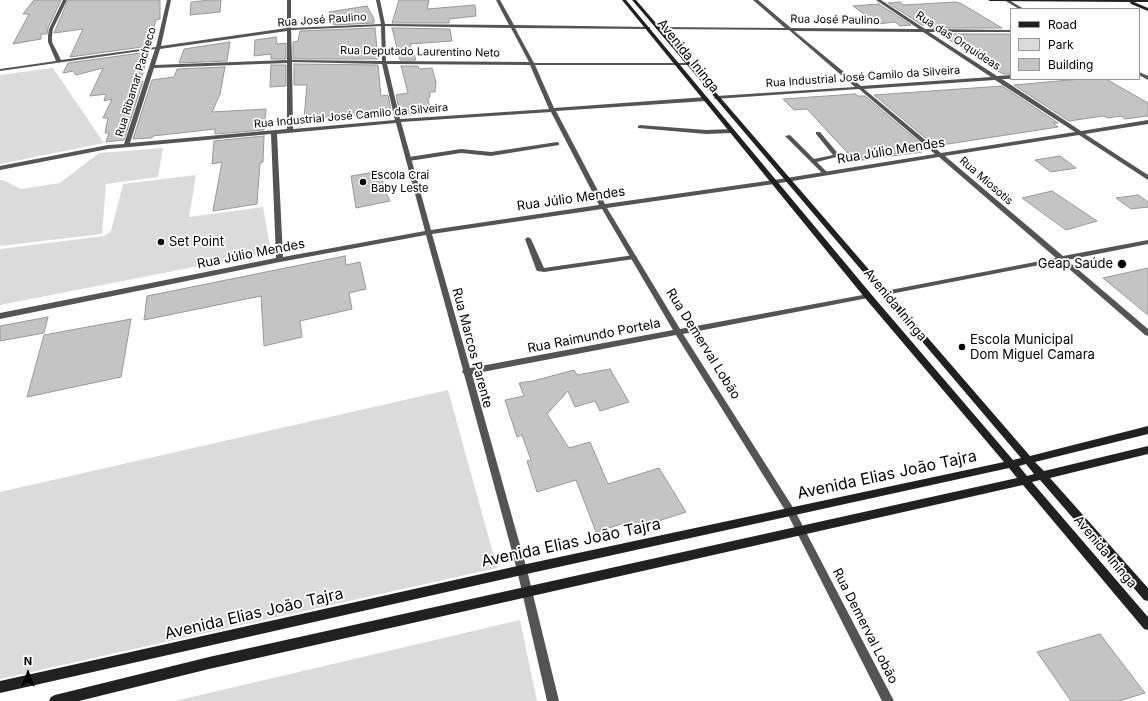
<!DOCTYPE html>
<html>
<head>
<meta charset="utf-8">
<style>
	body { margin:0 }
	#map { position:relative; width:1148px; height:701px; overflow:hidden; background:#fff; font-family:Inter,sans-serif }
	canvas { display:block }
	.legend { position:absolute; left:1010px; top:8px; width:130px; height:72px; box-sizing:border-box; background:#fff; border:1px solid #999; margin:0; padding:5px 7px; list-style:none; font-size:12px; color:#000 }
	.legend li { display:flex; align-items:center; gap:8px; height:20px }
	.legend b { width:20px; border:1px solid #999 }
	.north { position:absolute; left:8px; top:653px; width:40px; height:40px; -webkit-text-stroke:3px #fff; paint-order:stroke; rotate:0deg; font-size:11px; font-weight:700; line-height:16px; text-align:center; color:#000 }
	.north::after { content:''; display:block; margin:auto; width:14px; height:18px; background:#000; clip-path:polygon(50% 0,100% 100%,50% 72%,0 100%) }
</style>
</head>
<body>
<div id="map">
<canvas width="1148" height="701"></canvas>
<ul class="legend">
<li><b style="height:5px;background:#212121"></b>Road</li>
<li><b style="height:11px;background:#dbdbdb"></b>Park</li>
<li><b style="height:11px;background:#c4c4c4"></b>Building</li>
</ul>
<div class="north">N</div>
</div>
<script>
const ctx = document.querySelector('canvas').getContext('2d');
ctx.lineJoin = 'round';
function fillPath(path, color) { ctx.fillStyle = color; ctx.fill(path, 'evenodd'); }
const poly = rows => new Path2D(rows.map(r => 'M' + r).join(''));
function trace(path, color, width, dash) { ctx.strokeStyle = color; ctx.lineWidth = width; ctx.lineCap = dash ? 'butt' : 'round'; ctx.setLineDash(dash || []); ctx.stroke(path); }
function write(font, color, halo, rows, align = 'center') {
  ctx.font = font + ' Inter,sans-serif'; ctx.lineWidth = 3.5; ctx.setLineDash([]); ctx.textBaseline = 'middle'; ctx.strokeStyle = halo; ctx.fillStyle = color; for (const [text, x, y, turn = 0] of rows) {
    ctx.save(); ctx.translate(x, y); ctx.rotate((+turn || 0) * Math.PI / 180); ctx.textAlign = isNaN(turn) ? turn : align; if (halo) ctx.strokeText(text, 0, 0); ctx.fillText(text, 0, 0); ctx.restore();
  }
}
const green = poly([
	[53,68,104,143,0,164,0,75],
	[163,148,158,177,106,184,102,234,0,246,0,180,3,180,21,189,60,183,99,153],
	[196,175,189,217,263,207,271,252,0,305,0,249,104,236,111,231,123,184],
	[448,390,497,568,0,679,0,492],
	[520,620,537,701,175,701]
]);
const building = poly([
	[34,0,61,0,48,28,47,34,41,34,41,39,13,44,29,14,23,14,34,0],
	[68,0,160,0,160,19,156,20,149,46,70,57,83,29,54,33,68,0],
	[210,0,221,0,220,12,190,15,191,2,210,0],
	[399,0,429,0,427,9,475,5,476,16,449,19,449,23,392,23,399,0],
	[900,2,903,5,956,2,962,4,1002,28,931,28,928,25,922,25,888,3,900,2],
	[879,4,911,25,900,26,895,22,878,24,853,6,879,4],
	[367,6,374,19,374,23,334,25,329,12,367,6],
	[375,28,378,59,293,59,293,42,298,41,300,31,375,28],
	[392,28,450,29,452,41,410,44,416,60,400,60,392,28],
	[940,34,1011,34,1011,74,1003,74,940,34],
	[276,37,277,44,286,43,286,59,271,59,271,54,254,56,255,40,276,37],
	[230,42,227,61,179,63,184,49,230,42],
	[148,52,141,81,143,81,124,140,106,142,109,133,105,133,108,118,103,118,112,99,104,101,106,94,90,96,103,68,76,75,73,71,63,73,68,63,148,52],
	[294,64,378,65,381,96,388,95,392,115,369,117,368,114,304,119,307,85,294,85,294,64],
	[271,65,286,65,286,86,270,87,271,65],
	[401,66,418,66,419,69,432,68,436,82,435,92,430,92,430,97,428,98,430,113,410,115,410,113,400,114,396,95,408,93,401,66],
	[225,67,220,94,212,112,266,109,264,130,215,134,215,129,153,136,152,138,133,139,152,80,174,77,177,69,225,67],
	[1081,79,1106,79,1148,103,1148,116,1125,119,1121,116,1108,118,1103,116,1069,121,1014,85,1081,79],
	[1002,86,1058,123,1053,123,1058,127,935,146,874,95,1002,86],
	[855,94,858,96,865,96,925,147,918,149,922,152,855,161,807,109,794,110,783,99,855,94],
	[264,136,263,162,260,163,257,204,213,211,222,162,212,164,214,141,264,136],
	[1060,156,1076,168,1051,172,1035,160,1060,156],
	[381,171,384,188,390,201,356,208,351,176,381,171],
	[1052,191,1097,221,1066,230,1022,198,1052,191],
	[1138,195,1148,202,1148,207,1131,209,1116,198,1138,195],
	[345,256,346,265,360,262,366,289,349,293,352,309,300,321,302,337,264,346,261,296,144,320,147,296,345,256],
	[1148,268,1148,315,1103,278,1148,268],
	[48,317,44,333,0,341,0,326,48,317],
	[131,319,121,377,27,397,44,335,131,319],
	[610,369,629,402,600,411,595,401,575,407,568,391,547,414,569,448,590,442,608,484,659,468,686,512,631,530,628,522,596,532,576,480,537,492,527,461,531,460,522,435,517,437,505,400,524,396,519,383,533,381,574,370,577,375,610,369],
	[1100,634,1145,693,1119,701,1071,701,1037,652,1100,634]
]);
const lane = poly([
	[640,125,706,130,732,129,735,131,732,133,706,134,638,128,638,126,640,125],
	[816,132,820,132,840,156,817,162,828,173,828,175,824,175,785,136,790,135,814,159,833,155,816,134,816,132],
	[557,142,559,143,559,145,491,156,461,153,409,161,406,159,409,157,461,149,491,152,557,142],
	[528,237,531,239,544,268,634,255,637,257,634,259,544,272,537,271,536,269,525,239,528,237]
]);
const street = poly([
	[63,0,67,0,53,29,52,36,52,42,61,60,156,47,167,0,171,0,161,46,287,28,287,0,291,0,291,28,381,24,376,0,380,0,385,24,509,25,496,0,500,0,514,25,650,27,650,29,648,29,515,28,534,63,688,63,690,64,688,65,535,65,554,108,706,97,709,99,706,101,556,111,605,204,774,180,935,154,859,89,715,99,714,98,717,96,855,87,789,30,658,29,656,29,656,27,785,28,753,0,758,0,791,28,919,29,876,0,881,0,925,29,1011,30,1011,32,929,32,997,76,1011,75,1011,79,1002,79,1081,131,1148,120,1148,124,1085,134,1148,175,1148,180,1079,135,945,156,1063,256,1148,240,1148,244,1067,260,1148,329,1148,336,1145,335,1060,261,885,295,882,295,881,293,882,291,885,291,1056,258,939,157,774,184,607,208,680,329,868,294,872,296,868,298,683,334,794,509,894,701,882,701,788,515,676,335,472,374,527,570,559,701,547,701,517,570,464,374,462,372,463,370,426,235,280,262,0,319,0,313,276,258,271,134,108,149,0,170,0,166,108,145,124,144,155,49,0,71,0,69,56,61,48,42,48,36,49,29,63,0],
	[381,26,382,61,292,60,291,30,381,26],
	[385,26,511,28,529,62,386,61,385,26],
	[287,31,287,60,155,65,160,49,287,31],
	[794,31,923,32,991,77,861,86,794,31],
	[292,62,382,64,395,120,293,129,292,62],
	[287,63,287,129,130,143,154,68,287,63],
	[387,64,530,65,549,109,400,119,387,64],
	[995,80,1075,132,941,153,864,89,995,80],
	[551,112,599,205,431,230,401,122,551,112],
	[396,123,425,231,283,257,277,134,396,123],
	[602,209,673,330,470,368,432,234,602,209],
	[1004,0,1009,0,1024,9,1019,9,1004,0],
	[1139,72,1148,76,1148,80,1139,75,1139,72]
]);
const secondary = poly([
	[622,0,626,0,871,294,1013,460,1021,458,632,0,636,0,1030,456,1148,426,1148,434,1035,462,1044,471,1148,446,1148,454,1050,478,1148,588,1148,601,1144,600,1040,480,1032,482,1148,617,1148,630,1144,629,1023,485,209,669,79,701,49,701,51,697,55,695,209,657,1017,478,1009,468,522,575,0,693,0,681,522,565,1004,462,865,298,622,0],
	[1026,464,1034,474,1027,476,1019,466,1026,464],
	[988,0,1148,0,1148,2,1134,2,1148,8,1148,11,1131,4,1130,2,990,1,988,0]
]);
const markers = [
	[363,182,4,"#000"],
	[161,242,4,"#000"],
	[1122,264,5,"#000"],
	[962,347,4,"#000"]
];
const farStreetnames = [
	["Rua José Paulino",322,20,-4],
	["Rua José Paulino",835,20,1],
	["Rua das Orquídeas",958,41,33],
	["Rua Deputado Laurentino Neto",420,52,1],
	["Rua Industrial José Camilo da Silveira",863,77,-4],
	["Rua Ribamar Pacheco",136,82,-73],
	["Rua Industrial José Camilo da Silveira",351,116,-5],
	["Rua Miosotis",986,181,41]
];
const farPoinames = [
	["Escola Crai",371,176],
	["Baby Leste",371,189]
];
const streetNames = [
	["Avenida Ininga",688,56,51],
	["Rua Júlio Mendes",891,151,-9],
	["Rua Júlio Mendes",571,199,-8],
	["Rua Júlio Mendes",251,254,-11],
	["Avenida Ininga",895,305,50],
	["Rua Raimundo Portela",594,336,-11],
	["Rua Demerval Lobão",703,344,58],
	["Rua Marcos Parente",472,348,75],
	["Avenida Ininga",1105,552,50],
	["Rua Demerval Lobão",865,626,63]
];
const poiNames = [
	["Set Point",169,242],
	["Geap Saúde",1113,264,"right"],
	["Escola Municipal",970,340],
	["Dom Miguel Camara",970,355]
];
const nearStreetnames = [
	["Avenida Elias João Tajra",887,475,-12],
	["Avenida Elias João Tajra",571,543,-12],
	["Avenida Elias João Tajra",254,614,-13]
];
fillPath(green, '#dbdbdb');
fillPath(building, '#c4c4c4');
trace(building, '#989898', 1);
fillPath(lane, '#545454');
fillPath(street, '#545454');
fillPath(secondary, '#212121');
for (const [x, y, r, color] of markers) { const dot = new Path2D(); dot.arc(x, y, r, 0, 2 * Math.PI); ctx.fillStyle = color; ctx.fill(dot); trace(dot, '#fff', 1.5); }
write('11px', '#000', '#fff', farStreetnames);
write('11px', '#000', '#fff', farPoinames, 'left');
write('13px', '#000', '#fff', streetNames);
write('13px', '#000', '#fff', poiNames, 'left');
write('16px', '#000', '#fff', nearStreetnames);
</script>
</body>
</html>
